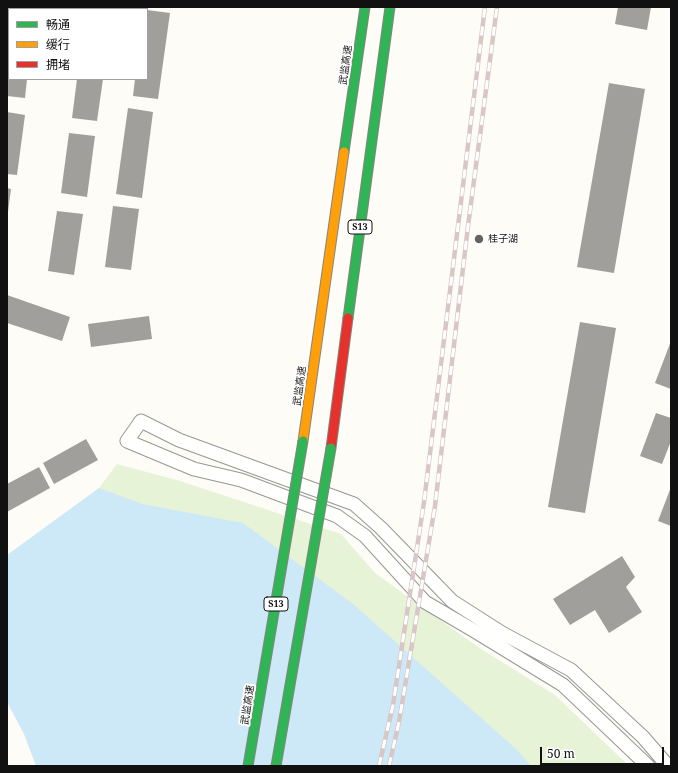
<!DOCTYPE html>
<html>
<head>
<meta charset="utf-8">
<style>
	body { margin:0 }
	#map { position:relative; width:678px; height:773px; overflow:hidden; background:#fdfcf7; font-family:"Noto Serif","Noto Sans SC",serif }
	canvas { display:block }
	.frame { position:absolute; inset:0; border:8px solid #111; pointer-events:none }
	.legend { position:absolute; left:8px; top:8px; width:140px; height:72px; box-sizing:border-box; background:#fff; border:1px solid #a0a0a0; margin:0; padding:5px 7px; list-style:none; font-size:12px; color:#111 }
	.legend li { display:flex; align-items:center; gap:8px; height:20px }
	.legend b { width:20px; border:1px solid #a0a0a0 }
	.scale { position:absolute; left:540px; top:747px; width:124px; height:18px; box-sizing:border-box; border:2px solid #111; border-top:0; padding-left:5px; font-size:12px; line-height:14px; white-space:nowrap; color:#111; -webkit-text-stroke:3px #fff; paint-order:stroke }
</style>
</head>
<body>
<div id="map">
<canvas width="678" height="773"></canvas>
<div class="frame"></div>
<ul class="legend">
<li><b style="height:5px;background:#30b455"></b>畅通</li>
<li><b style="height:5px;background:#ff9f0a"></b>缓行</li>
<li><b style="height:5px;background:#e5322d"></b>拥堵</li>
</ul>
<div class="scale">50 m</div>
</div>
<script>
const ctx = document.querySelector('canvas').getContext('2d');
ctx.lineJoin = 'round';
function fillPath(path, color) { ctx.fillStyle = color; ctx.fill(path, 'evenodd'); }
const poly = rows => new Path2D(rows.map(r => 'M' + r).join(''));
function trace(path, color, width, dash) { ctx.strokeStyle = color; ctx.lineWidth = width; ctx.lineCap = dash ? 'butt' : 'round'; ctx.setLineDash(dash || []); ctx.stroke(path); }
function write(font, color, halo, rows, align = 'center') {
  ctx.font = font + ' "Noto Serif","Noto Sans SC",serif'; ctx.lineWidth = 4; ctx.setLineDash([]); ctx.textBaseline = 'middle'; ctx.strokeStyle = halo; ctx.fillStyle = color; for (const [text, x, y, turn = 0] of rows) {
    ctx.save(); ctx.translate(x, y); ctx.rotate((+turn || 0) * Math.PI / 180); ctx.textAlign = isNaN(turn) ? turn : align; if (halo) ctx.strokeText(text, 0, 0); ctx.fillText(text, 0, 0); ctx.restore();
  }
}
const green = poly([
	[117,464,180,481,341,534,375,573,478,647,555,695,629,766,484,766,99,488]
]);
const water = poly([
	[99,488,142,504,243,523,353,604,517,750,531,766,36,766,24,734,7,702,7,555]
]);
const building = poly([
	[618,7,651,7,647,30,615,24],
	[147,10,170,13,158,99,133,96,135,79,147,79],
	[8,30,9,79,27,79,25,98,7,96],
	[77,79,103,79,97,121,72,118],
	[609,83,645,89,614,273,577,267],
	[128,108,153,112,142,198,116,194],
	[7,112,25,115,17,175,7,174],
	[69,133,95,136,87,197,61,193],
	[7,188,11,189,8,212,7,212],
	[113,206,139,209,131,270,105,267],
	[57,211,83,214,74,275,48,271],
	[7,295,70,317,62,341,7,323],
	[149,316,152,339,91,347,88,324],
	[580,322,616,328,585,513,548,507],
	[671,341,671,389,655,383],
	[656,413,671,418,671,441,662,464,640,456],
	[86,439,98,460,54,484,43,463],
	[39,467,50,488,7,512,7,484],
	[671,487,671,526,658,521],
	[622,556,635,577,626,587,642,612,609,633,595,610,570,625,553,599]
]);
const street = poly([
	[648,766,563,685,473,630,425,602,365,536,337,516,241,480,194,469,127,441,141,421,179,440,354,504,381,528,452,601,502,633,571,670,643,737,668,766]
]);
const fast = poly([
	[344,152,365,7],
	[348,318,390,7]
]);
const slow = poly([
	[303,441,344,152]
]);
const jam = poly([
	[331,448,348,318]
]);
const rail = poly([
	[379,766,393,705,424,502,485,7],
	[389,766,399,722,435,506,468,226,497,7]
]);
const fastBridge = poly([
	[248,766,303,441],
	[276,766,331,448]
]);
const markers = [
	[479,239,5,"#646362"]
];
const shields = [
	[360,227,24],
	[276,604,24]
];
const shieldNames = [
	["S13",360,227],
	["S13",276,604]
];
const streetNames = [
	["武监高速",346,65,-82],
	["武监高速",300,386,-82],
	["武监高速",248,705,-81]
];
const poiNames = [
	["桂子湖",488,239]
];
fillPath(green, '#e7f3d7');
fillPath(water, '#cde8f7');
fillPath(building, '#a19f9c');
trace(street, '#979795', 15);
trace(fast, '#858482', 11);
trace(slow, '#858482', 11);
trace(jam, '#858482', 11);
trace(street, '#fffffe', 13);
trace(fast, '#30b455', 9);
trace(slow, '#ff9f0a', 9);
trace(jam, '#e5322d', 9);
trace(rail, '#d9c6c7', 4.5);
trace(rail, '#fff', 3, [9]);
trace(fastBridge, '#858482', 11, []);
trace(fastBridge, '#30b455', 9);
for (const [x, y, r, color] of markers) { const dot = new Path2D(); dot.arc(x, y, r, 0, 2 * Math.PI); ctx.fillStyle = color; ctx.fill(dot); trace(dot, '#fff', 1.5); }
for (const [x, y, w] of shields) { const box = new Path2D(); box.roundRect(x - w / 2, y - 7, w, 14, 3); ctx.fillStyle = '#fff'; ctx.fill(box); trace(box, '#111', 1); }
write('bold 9px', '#111', null, shieldNames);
write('10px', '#111', '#fff', streetNames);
write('10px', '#111', '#fff', poiNames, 'left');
</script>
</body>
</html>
